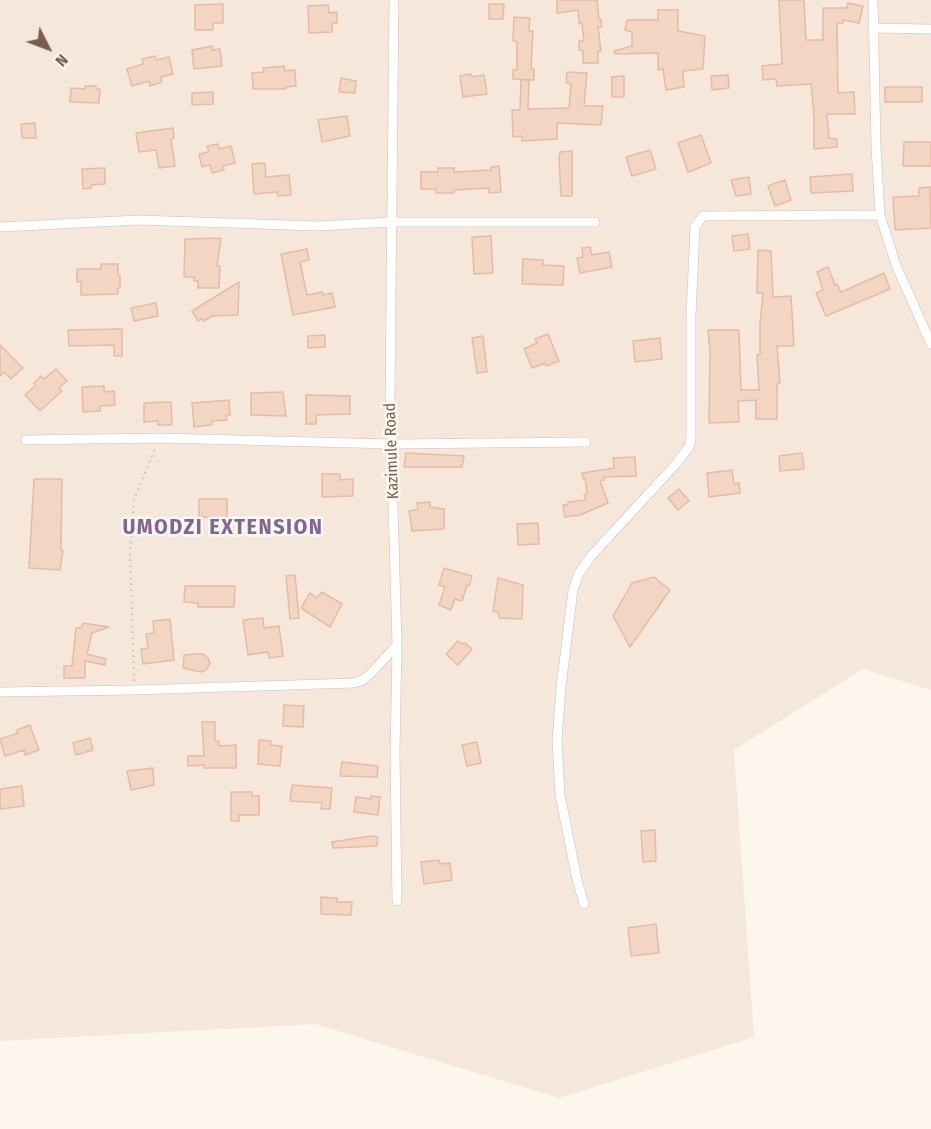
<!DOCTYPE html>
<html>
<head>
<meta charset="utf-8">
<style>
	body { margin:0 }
	#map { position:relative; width:931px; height:1129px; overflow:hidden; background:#fdf6ec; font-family:"Fira Sans Condensed",sans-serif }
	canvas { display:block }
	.north { position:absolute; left:18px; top:18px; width:60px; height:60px; -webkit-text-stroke:4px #fffaf3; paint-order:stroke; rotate:132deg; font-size:16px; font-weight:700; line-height:24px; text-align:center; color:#7a5c4d }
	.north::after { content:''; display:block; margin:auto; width:21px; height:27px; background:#7a5c4d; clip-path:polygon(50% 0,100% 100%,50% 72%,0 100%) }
</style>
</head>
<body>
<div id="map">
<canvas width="931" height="1129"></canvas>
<div class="north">N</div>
</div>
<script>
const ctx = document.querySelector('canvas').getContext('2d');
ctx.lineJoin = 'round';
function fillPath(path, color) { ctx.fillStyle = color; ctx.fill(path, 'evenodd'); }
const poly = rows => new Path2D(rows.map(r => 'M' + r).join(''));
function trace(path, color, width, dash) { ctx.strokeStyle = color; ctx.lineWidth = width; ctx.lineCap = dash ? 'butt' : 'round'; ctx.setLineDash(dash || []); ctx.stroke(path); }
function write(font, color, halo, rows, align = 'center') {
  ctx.font = font + ' "Fira Sans Condensed",sans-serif'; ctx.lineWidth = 5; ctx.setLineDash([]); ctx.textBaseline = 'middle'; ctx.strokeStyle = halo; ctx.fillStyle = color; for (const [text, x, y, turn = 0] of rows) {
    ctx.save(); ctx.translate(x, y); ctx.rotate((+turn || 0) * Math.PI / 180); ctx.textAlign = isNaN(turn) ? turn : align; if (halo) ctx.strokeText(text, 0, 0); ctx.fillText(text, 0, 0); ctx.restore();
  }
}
const residential = poly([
	[0,0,931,0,931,690,863,669,734,750,754,1037,559,1098,315,1024,0,1041]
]);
const building = poly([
	[557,0,597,0,599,19,601,19,602,27,598,27,601,51,598,51,598,63,583,63,583,50,579,50,579,41,584,41,582,23,579,24,578,10,557,13,557,0],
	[779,0,804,0,806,40,823,40,823,8,847,8,848,3,863,6,859,23,843,20,843,23,837,23,838,93,854,92,855,114,827,114,829,138,837,139,837,147,814,149,814,116,811,84,777,86,776,79,763,80,762,66,782,64,779,0],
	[223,4,223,23,213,23,213,30,195,30,195,5,223,4],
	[489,4,504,4,503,19,489,19,489,4],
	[328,5,329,13,337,12,337,23,332,23,332,32,309,33,308,6,328,5],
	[658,10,678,10,678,31,705,36,703,69,683,71,684,87,666,90,663,69,658,70,658,53,615,54,614,51,632,46,632,32,625,30,627,20,658,20,658,10],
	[514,17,530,18,529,31,533,31,531,69,534,69,534,80,513,79,513,70,517,70,517,42,513,41,514,17],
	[212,46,212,50,220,49,222,66,194,69,192,50,212,46],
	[155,56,156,60,169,57,173,74,161,77,162,82,150,86,149,81,132,86,127,69,143,64,142,59,155,56],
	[284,66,285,71,295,70,296,86,286,87,286,89,253,89,252,73,264,72,263,68,284,66],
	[567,72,587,73,584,106,603,106,601,125,557,123,557,139,522,141,522,136,513,137,512,110,520,110,521,80,529,80,528,109,569,108,571,84,566,83,567,72],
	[471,74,472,77,484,75,487,94,463,97,460,76,471,74],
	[728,75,729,88,712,90,711,76,728,75],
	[624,76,624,97,612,97,612,77,624,76],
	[341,78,356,81,355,93,339,92,341,78],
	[85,86,96,86,96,89,100,89,99,103,70,102,71,88,85,89,85,86],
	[885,87,922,87,922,102,885,102,885,87],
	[213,92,213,104,192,105,192,93,213,92],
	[347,116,350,136,322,142,318,120,347,116],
	[35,123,36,138,22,138,21,124,35,123],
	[173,128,174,138,171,139,175,166,159,168,156,150,139,152,136,133,173,128],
	[701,135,711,163,688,172,678,143,701,135],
	[904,142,931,142,931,166,903,166,904,142],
	[218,144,219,149,231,146,235,163,223,166,224,170,212,173,210,165,202,167,199,154,209,152,207,146,218,144],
	[650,150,656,169,632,176,626,157,650,150],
	[572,151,572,196,561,196,559,158,560,152,572,151],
	[265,163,266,177,289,175,291,195,278,196,277,192,254,194,252,164,265,163],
	[499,166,501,192,489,193,489,188,454,190,454,193,436,193,436,189,421,189,421,172,438,172,438,168,454,168,454,172,491,170,491,167,499,166],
	[105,168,105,184,91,185,91,188,83,189,82,169,105,168],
	[852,174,853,191,811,193,810,177,852,174],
	[749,177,751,194,736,196,731,180,749,177],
	[785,180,791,200,775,206,768,186,785,180],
	[930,187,931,228,895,230,893,197,919,196,919,188,930,187],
	[748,234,750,249,734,251,732,236,748,234],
	[491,236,493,273,474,274,472,237,491,236],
	[221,238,217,266,220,266,219,288,198,288,198,281,194,281,194,277,184,277,185,239,221,238],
	[590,247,592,255,609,252,612,267,580,273,577,258,583,257,582,248,590,247],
	[307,249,309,260,300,262,307,295,322,292,323,295,332,293,335,307,293,315,281,254,307,249],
	[758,250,771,251,773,297,791,296,794,346,777,346,780,383,777,384,777,419,756,419,756,400,738,401,739,422,709,423,710,351,708,330,739,330,741,390,759,390,757,355,760,354,760,324,763,293,757,293,758,250],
	[523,259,543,260,543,265,564,266,563,285,522,284,523,259],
	[101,264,118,264,118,275,120,275,120,288,118,288,118,294,81,295,81,282,77,282,77,269,101,269,101,264],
	[828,267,835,285,837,284,841,292,884,273,890,289,826,316,816,293,823,290,817,272,828,267],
	[239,282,238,315,212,316,204,321,202,318,198,321,192,311,239,282],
	[156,303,158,316,134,321,131,308,156,303],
	[122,329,122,356,114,356,114,345,69,346,68,330,122,329],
	[548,334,559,361,546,366,545,363,532,368,524,349,537,343,535,339,548,334],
	[325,335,325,347,308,348,308,336,325,335],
	[483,336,487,372,477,373,472,338,483,336],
	[660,338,662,359,635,362,633,341,660,338],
	[0,345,23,368,11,379,4,372,0,376,0,345],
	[56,369,67,381,59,388,62,391,40,411,25,395,36,385,34,383,41,376,44,379,56,369],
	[104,386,104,392,114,391,115,405,100,406,100,411,83,412,82,387,104,386],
	[283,392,286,416,251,415,251,393,283,392],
	[306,395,350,396,350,414,316,415,316,424,306,424,306,395],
	[229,400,230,415,226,415,227,420,212,421,212,425,194,427,192,403,229,400],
	[171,402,172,425,158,425,158,421,144,422,144,403,171,402],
	[406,453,464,456,462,467,404,467,406,453],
	[802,453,804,469,780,471,779,456,802,453],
	[635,457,636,476,604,477,604,480,600,481,608,503,580,515,565,517,563,505,568,505,568,502,586,500,584,495,587,494,585,478,583,479,582,473,614,468,613,458,635,457],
	[732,470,734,484,739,483,740,493,709,497,707,473,732,470],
	[322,474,340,474,340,480,353,479,353,496,322,497,322,474],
	[34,479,62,479,61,550,63,551,60,570,29,568,34,479],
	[679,489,689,501,678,510,668,498,679,489],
	[199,499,227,499,227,517,199,517,199,499],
	[430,502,430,507,444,509,444,529,412,531,409,511,418,509,417,503,430,502],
	[538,523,539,544,518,545,517,524,538,523],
	[444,568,472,576,469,586,467,585,462,601,455,599,451,610,439,605,445,587,439,585,444,568],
	[295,575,299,618,290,619,286,576,295,575],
	[654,577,670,590,630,647,613,616,632,583,654,577],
	[498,578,523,585,522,619,499,618,499,613,493,611,498,578],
	[185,586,235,586,234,607,198,607,198,603,184,602,185,586],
	[322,592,342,604,330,627,301,608,310,593,317,598,322,592],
	[263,618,264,628,279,626,283,656,269,658,268,652,248,655,243,620,263,618],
	[170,619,174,660,143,664,141,649,148,648,146,634,154,633,153,621,170,619],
	[83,623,109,627,92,633,87,654,106,659,105,665,85,661,85,678,64,678,64,666,72,666,76,628,81,628,83,623],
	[458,641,462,644,465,643,472,649,458,665,446,654,458,641],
	[197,654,203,654,208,658,210,663,207,669,201,672,183,668,184,655,197,654],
	[284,705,304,706,303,727,283,726,284,705],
	[202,722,215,722,215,741,219,741,219,746,236,745,236,768,204,768,204,765,188,766,188,756,204,756,202,722],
	[30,725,39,750,25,755,24,750,5,756,0,739,18,733,17,730,30,725],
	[90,738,93,750,76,755,73,743,90,738],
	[259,740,271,741,271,745,282,746,280,766,258,764,259,740],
	[477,742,481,763,467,766,462,745,477,742],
	[342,762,378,766,377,777,340,776,342,762],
	[153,768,154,785,131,790,127,771,153,768],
	[292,785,332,788,330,809,321,809,322,803,290,801,292,785],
	[22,786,24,806,0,809,0,789,22,786],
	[231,792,252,792,252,796,259,796,259,815,239,815,239,821,231,821,231,792],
	[371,796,380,797,378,815,354,812,356,797,371,799,371,796],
	[655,830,656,861,643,862,641,831,655,830],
	[371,836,378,837,377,846,333,848,332,842,371,836],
	[439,860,440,864,450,863,452,880,424,884,421,862,439,860],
	[321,897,337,898,337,902,352,902,351,915,321,914,321,897],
	[656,924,659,953,631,956,628,928,656,924]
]);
const path = poly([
	[134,681,130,553,134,499,155,449]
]);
const minor = poly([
	[394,0,390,397,397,645,395,752,397,901],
	[873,0,876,147,880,215,896,265,931,344],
	[874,28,931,29],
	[0,227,138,220,317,226,392,222,595,222],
	[26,440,160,438,392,444,586,442],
	[0,692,134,690,354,683,363,680,372,672,397,645],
	[584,904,577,879,560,795,557,741,561,687,573,590,579,573,592,555,675,465,689,447,691,440,691,315,695,227,703,216,880,215]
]);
const streetNames = [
	["Kazimule Road",392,451,-92]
];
const districtNames = [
	["UMODZI EXTENSION",223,528]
];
fillPath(residential, '#f5e8da');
fillPath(building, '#f3d5c3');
trace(building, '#e6bba3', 1.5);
trace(minor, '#d1beb0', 10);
trace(path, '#d9b8a5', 2, [1.5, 4.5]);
trace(minor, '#fff', 9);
write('16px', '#7a5c4d', '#fffaf3', streetNames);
ctx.letterSpacing = '1.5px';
write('bold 22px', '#846695', '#fffaf3', districtNames);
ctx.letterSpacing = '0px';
</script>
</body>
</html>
